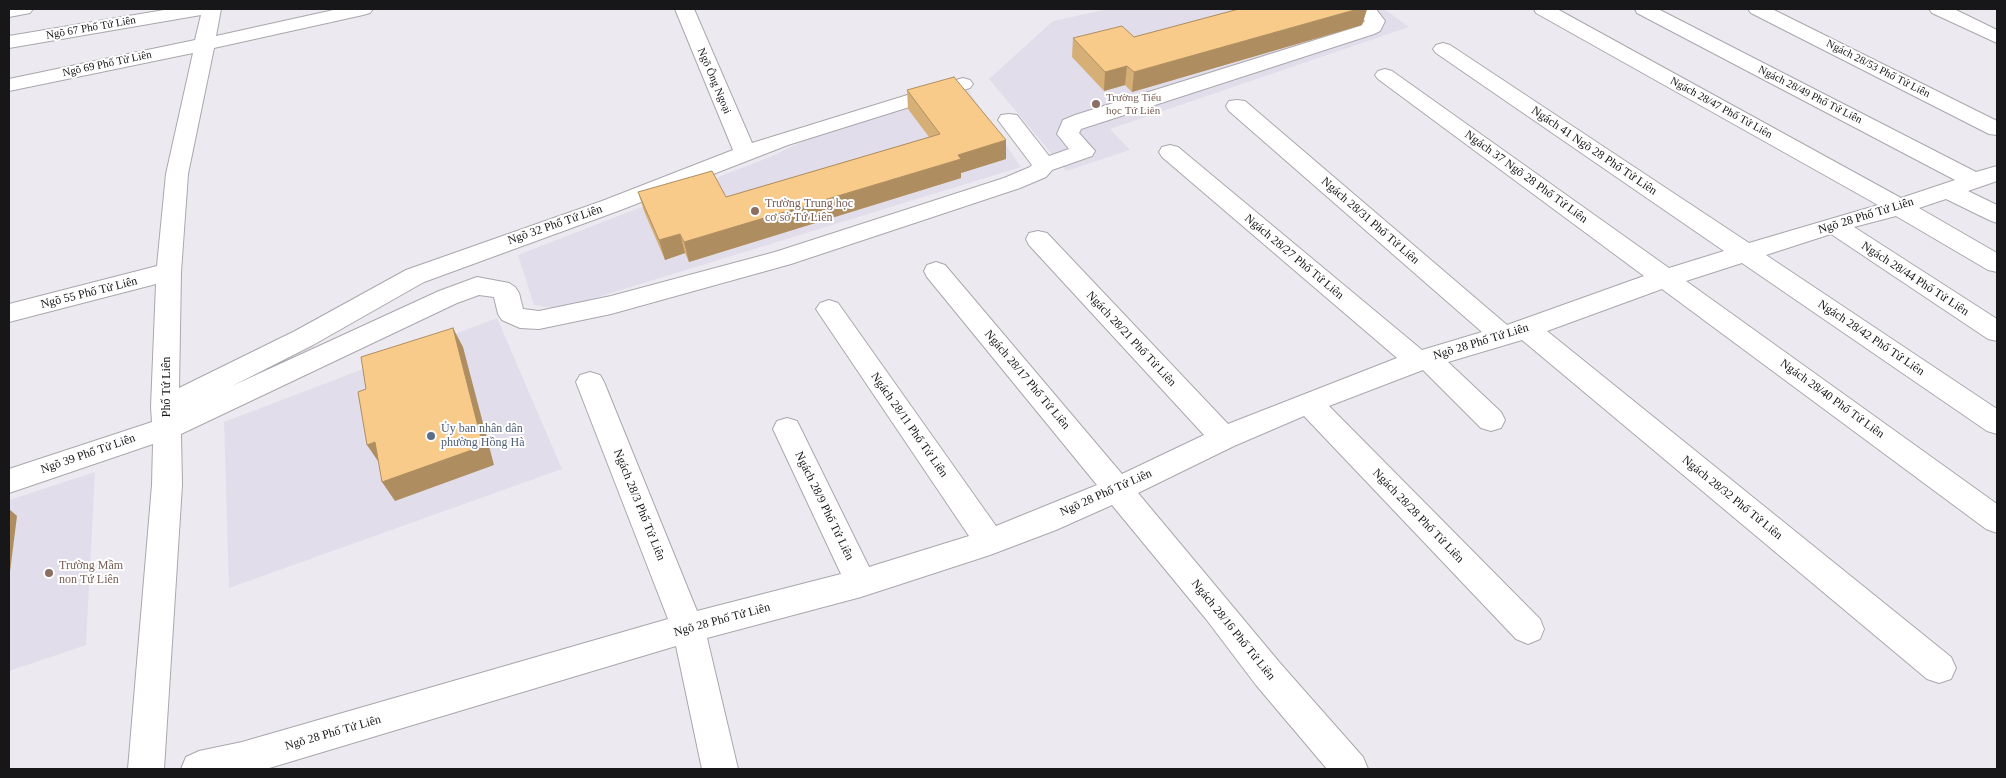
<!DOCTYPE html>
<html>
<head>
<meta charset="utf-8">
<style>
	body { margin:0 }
	#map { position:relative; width:2006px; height:778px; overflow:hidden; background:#eceaf0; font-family:Georgia,serif }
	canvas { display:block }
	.frame { position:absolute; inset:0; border:10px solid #171618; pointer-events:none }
</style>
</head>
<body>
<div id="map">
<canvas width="2006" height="778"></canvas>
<div class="frame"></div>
</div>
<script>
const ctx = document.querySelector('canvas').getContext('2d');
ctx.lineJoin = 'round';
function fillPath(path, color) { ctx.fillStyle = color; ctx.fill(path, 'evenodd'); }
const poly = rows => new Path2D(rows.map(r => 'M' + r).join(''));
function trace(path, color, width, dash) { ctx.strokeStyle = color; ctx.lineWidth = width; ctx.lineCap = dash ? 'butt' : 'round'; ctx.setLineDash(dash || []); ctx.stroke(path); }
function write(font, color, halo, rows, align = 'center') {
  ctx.font = font + ' Georgia,serif'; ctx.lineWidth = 4; ctx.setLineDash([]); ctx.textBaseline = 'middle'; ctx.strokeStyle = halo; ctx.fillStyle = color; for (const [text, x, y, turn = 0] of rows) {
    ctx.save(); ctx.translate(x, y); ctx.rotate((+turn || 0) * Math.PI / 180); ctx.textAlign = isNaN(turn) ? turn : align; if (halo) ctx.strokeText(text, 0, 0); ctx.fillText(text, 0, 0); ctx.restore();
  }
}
const built = poly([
	[1108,9,1384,9,1409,27,1110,129,1130,150,1066,171,989,79,1053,21],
	[968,90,1021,167,559,309,534,305,518,255,770,157,818,134],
	[497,318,562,469,229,588,224,422],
	[95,472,86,645,9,671,9,500]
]);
const minor = poly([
	[9,9,33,9,30,13,9,17,9,9],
	[170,9,221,9,216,36,338,9,373,9,370,13,363,15,214,48,188,174,181,272,179,388,295,331,406,270,602,201,733,150,675,9,694,9,752,143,956,80,963,78,970,80,973,84,970,88,788,145,618,211,424,282,313,345,232,386,439,291,477,277,509,283,515,287,519,293,523,309,539,311,611,296,775,252,1004,178,1030,167,1032,165,998,120,1001,115,1009,114,1017,115,1049,156,1069,149,1057,134,1063,120,1075,115,1360,26,1365,21,1355,9,1376,9,1385,21,1380,31,1374,34,1081,129,1079,133,1095,151,1092,156,1052,170,1046,177,1020,188,791,264,611,314,539,329,520,328,502,320,498,314,494,297,479,295,457,303,181,434,182,485,164,769,128,769,152,485,153,444,9,493,9,469,152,422,151,407,156,284,9,322,9,304,157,266,166,174,193,53,9,91,9,79,195,40,201,15,9,48,9,36,170,9],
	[1534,9,1557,9,1901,198,1955,180,1637,13,1635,9,1658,9,1976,172,1997,166,1997,181,1968,191,1997,205,1997,223,1989,220,1946,199,1919,208,1997,253,1997,272,1988,270,1896,216,1854,227,1997,319,1997,341,1988,339,1831,234,1766,255,1997,409,1997,434,1987,431,1742,263,1686,281,1997,504,1997,533,1986,529,1662,289,1547,331,1951,657,1956,668,1951,679,1939,683,1927,679,1522,340,1448,362,1501,412,1505,420,1501,428,1491,431,1481,428,1423,370,1329,406,1540,619,1544,629,1540,639,1528,644,1516,639,1304,416,1234,446,1138,493,1280,663,1363,757,1368,769,1327,769,1256,685,1206,619,1112,505,1056,530,990,555,861,597,707,638,738,769,702,769,676,646,266,769,181,769,186,757,199,751,242,742,668,619,576,382,580,375,590,372,600,375,604,382,697,611,841,574,773,429,777,421,787,418,797,421,869,567,969,536,820,315,816,309,820,303,829,300,838,303,996,526,1097,485,927,277,924,271,927,265,936,262,945,265,1122,474,1204,435,1029,245,1026,239,1029,233,1038,231,1047,233,1228,424,1397,358,1162,157,1159,152,1162,147,1170,145,1178,147,1422,350,1482,332,1229,111,1226,106,1229,101,1237,100,1245,101,1507,325,1644,276,1378,79,1375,75,1378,71,1385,69,1392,71,1669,268,1724,251,1436,53,1433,49,1436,45,1443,43,1450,45,1749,243,1878,205,1536,13,1534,9],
	[1748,9,1772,9,1997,121,1997,135,1989,134,1751,13,1748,9],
	[1929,9,1954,9,1997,30,1997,43,1932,13,1929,9]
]);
const wall = poly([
	[1239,9,1367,9,1362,25,1132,92,1125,85,1104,91,1072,57,1073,38,1134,37],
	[907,90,1006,140,1006,159,961,173,961,178,689,262,685,253,665,260,644,211,638,192,726,197,929,137,908,109]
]);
const shadedWall = poly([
	[1358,9,1367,9,1362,25,1132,92,1134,72],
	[1127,66,1125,85,1104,91,1105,72],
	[1006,140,1006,159,961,173,961,178,689,262,684,242],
	[680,234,685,253,665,260,659,240],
	[453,328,463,347,494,465,395,501,382,482],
	[375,442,380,464,367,445],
	[9,509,17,516,9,580]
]);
const building = poly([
	[1239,9,1358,9,1134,72,1127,66,1105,72,1073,38,1122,26,1134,37,1239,9],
	[954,77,1006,140,958,155,961,159,684,242,680,234,659,240,638,192,712,171,726,197,940,134,907,90,954,77],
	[453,328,483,446,382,482,375,442,367,445,358,392,366,389,361,357,453,328]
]);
const markers = [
	[1096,104,5,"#8d6e63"],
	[755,211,5,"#8d6e63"],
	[431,436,5,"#5c6f8a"],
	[49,573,5,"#8d6e63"]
];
const farStreetnames = [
	["Ngõ 67 Phố Tứ Liên",91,28,-10],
	["Ngõ 69 Phố Tử Liên",107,64,-12],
	["Ngách 28/53 Phố Tứ Liên",1878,69,27],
	["Ngõ Ông Ngoại",714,81,67],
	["Ngách 28/49 Phố Tứ Liên",1810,95,27],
	["Ngách 28/47 Phố Tứ Liên",1721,108,29]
];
const farEducationnames = [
	["Trường Tiểu",1106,98],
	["học Tứ Liên",1106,111]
];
const streetNames = [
	["Ngách 41 Ngõ 28 Phố Tứ Liên",1594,151,34],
	["Ngách 37 Ngõ 28 Phố Tứ Liên",1526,177,36],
	["Ngõ 28 Phố Tứ Liên",1866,216,-17],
	["Ngách 28/31 Phố Tứ Liên",1370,221,41],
	["Ngõ 32 Phố Tứ Liên",555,225,-19],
	["Ngách 28/27 Phố Tứ Liên",1294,257,40],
	["Ngách 28/44 Phố Tứ Liên",1915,279,33],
	["Ngõ 55 Phố Tử Liên",89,293,-14],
	["Ngách 28/42 Phố Tứ Liên",1871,338,34],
	["Ngách 28/21 Phố Tứ Liên",1131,339,47],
	["Ngõ 28 Phố Tứ Liên",1481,342,-17],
	["Ngách 28/17 Phố Tứ Liên",1027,380,50],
	["Phố Tứ Liên",167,387,-90],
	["Ngách 28/40 Phố Tứ Liên",1832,399,36],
	["Ngách 28/11 Phố Tứ Liên",909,425,55],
	["Ngõ 39 Phố Tử Liên",88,454,-19],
	["Ngõ 28 Phố Tứ Liên",1106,493,-24],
	["Ngách 28/32 Phố Tứ Liên",1732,498,39],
	["Ngách 28/3 Phố Tứ Liên",639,505,68],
	["Ngách 28/9 Phố Tứ Liên",824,506,64],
	["Ngách 28/28 Phố Tứ Liên",1418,516,46],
	["Ngõ 28 Phố Tứ Liên",722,620,-15],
	["Ngách 28/16 Phố Tứ Liên",1233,630,51],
	["Ngõ 28 Phố Tứ Liên",333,733,-16]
];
const educationNames = [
	["Trường Trung học",765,204],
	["cơ sở Tứ Liên",765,218],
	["Trường Mầm",59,566],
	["non Tứ Liên",59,580]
];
const serviceNames = [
	["Ủy ban nhân dân",441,429],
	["phường Hồng Hà",441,443]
];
fillPath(built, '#e1ddea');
trace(minor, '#a9a7ad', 2);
fillPath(minor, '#fff');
fillPath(wall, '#d6af77');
fillPath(shadedWall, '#ae8e61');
fillPath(building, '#f9cb8a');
trace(building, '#ae8e61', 1);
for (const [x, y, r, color] of markers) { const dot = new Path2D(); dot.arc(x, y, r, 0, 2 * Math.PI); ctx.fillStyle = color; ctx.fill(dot); trace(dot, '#fff', 2); }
write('11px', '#171618', '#fff', farStreetnames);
write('11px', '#785e54', '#fff', farEducationnames, 'left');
write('12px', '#171618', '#fff', streetNames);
write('12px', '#785e54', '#fff', educationNames, 'left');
write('12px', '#4e5e75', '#fff', serviceNames, 'left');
</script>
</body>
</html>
